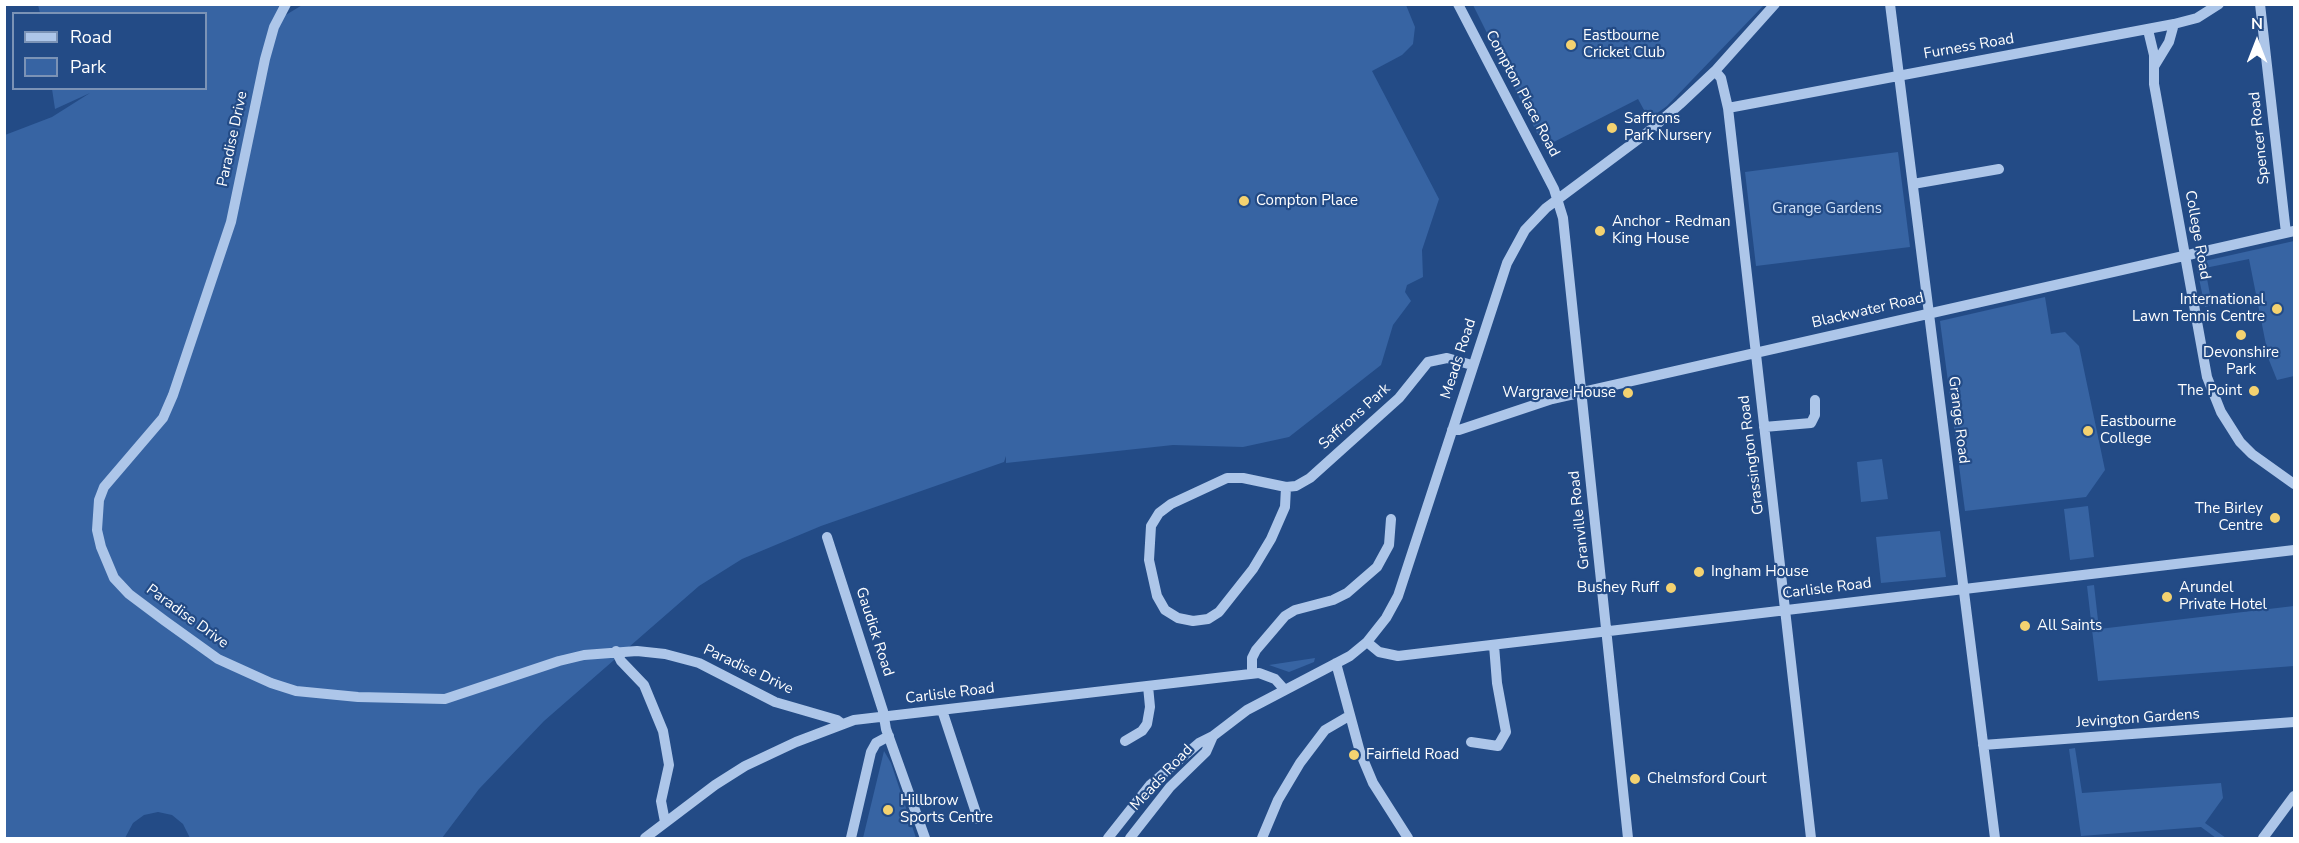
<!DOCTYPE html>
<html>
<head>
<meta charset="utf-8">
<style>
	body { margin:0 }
	#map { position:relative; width:2299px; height:843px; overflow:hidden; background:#234b86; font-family:"Nunito Sans",sans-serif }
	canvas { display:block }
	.frame { position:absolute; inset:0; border:6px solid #fff; pointer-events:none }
	.legend { position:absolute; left:12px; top:12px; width:195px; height:78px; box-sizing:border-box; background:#234b86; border:2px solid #7b93b6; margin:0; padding:8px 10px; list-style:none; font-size:18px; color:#fff }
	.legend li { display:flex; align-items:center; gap:12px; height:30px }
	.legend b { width:30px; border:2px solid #7b93b6 }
	.north { position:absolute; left:2227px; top:12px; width:60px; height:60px; -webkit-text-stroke:4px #234b86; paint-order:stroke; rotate:0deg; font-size:16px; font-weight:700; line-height:24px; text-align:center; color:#fff }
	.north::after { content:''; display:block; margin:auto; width:21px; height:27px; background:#fff; clip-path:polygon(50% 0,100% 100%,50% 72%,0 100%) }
</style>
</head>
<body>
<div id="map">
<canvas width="2299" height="843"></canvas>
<div class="frame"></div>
<ul class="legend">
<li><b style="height:8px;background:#adc6e9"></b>Road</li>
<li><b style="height:16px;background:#3764a3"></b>Park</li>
</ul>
<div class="north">N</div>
</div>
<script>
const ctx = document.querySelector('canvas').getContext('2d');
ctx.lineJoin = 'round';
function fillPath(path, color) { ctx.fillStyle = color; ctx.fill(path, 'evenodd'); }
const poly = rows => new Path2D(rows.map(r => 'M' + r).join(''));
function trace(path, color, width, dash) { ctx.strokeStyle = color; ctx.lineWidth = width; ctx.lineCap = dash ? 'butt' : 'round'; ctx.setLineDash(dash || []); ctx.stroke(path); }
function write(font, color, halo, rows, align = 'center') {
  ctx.font = font + ' "Nunito Sans",sans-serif'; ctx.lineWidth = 4.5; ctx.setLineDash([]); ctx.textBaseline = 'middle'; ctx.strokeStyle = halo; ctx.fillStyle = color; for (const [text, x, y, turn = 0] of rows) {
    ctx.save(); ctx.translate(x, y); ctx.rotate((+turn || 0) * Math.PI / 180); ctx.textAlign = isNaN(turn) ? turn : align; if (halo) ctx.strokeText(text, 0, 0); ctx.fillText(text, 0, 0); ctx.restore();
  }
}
const green = poly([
	[304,4,1406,5,1415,27,1413,44,1402,55,1372,71,1439,199,1422,250,1423,277,1407,285,1405,292,1411,301,1393,325,1381,365,1289,437,1243,447,1173,445,1006,463,1006,456,1004,462,821,526,742,559,699,586,544,721,479,789,442,838,190,838,183,824,172,815,158,812,144,815,133,823,125,838,5,838,5,135,52,117,90,93,55,109,52,89,206,88,206,14,40,13,38,5,283,5,274,22],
	[1473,5,1764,5,1667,106,1649,119,1638,99,1544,147],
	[1898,152,1910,247,1756,266,1745,172],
	[2294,241,2294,376,2277,380,2269,360,2249,259,2205,268,2212,305,2205,307,2197,269,2200,262],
	[2045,297,2051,334,2065,332,2079,346,2105,470,2086,497,1965,511,1940,321],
	[1882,459,1888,499,1861,502,1857,462],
	[2088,506,2094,557,2070,560,2064,509],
	[1940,531,1946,577,1881,583,1876,537],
	[2094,585,2099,629,2294,606,2294,666,2098,681,2087,586],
	[1315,658,1314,662,1289,672,1269,665],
	[2075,748,2082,793,2221,783,2223,798,2205,823,2226,838,2216,838,2201,827,2081,836,2069,749],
	[884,751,891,763,916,838,863,838]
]);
const minor = poly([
	[286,4,274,27,265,59,231,222,173,395,163,418,104,487,99,500,97,530,101,547,114,578,129,594,165,621,218,659,271,683,296,691,358,697,445,699,559,661,584,655,637,651,665,654,699,663,775,702,837,720,841,723],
	[1458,4,1554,189,1563,218,1628,838],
	[1890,4,1995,838],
	[2260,4,2286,233],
	[2148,30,2154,55,2154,84,2207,377,2221,412,2240,442,2252,454,2294,484],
	[2155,65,2169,42,2174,24],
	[1715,71,1721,78,1728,108,1811,838],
	[1728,108,2174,24,2197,18,2219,4],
	[1913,184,1999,169],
	[1764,427,1811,423,1815,415,1815,400],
	[1452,430,1459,430,1552,399,2294,231],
	[1286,487,1243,478,1227,478,1171,504,1159,513,1151,526,1149,560,1157,596,1165,610,1178,618,1193,621,1208,619,1219,612,1253,569,1271,539,1285,507,1286,487,1296,486,1310,478,1399,398,1428,362,1447,358,1472,365],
	[827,537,883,711,886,729,925,838],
	[1367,642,1379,652,1398,656,2294,550],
	[616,651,621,661,644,685,663,731,669,765,661,801,665,822],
	[1336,663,1360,752,1373,783,1408,838],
	[1252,673,1252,658,1256,650,1285,616,1295,610,1333,600,1347,593,1377,567,1389,545,1391,519],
	[942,710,978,819],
	[1125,741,1142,731,1147,724,1150,707,1148,686],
	[1471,742,1498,746,1506,732,1497,683,1494,645],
	[1983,745,2294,722],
	[645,838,715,785,745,766,796,742,854,720,1259,673,1275,679,1284,689],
	[851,838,871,752,876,743,889,736],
	[1108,838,1150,785,1199,743,1213,736,1247,710,1350,656,1367,642,1386,618,1398,596,1507,263,1525,230,1546,208,1648,132,1680,104,1715,71,1775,4],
	[1130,838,1170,787,1206,752,1213,736],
	[1262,838,1278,800,1300,763,1325,730,1349,716],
	[2263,838,2294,796]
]);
const markers = [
	[1571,45,6,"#f4d270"],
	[1612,128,6,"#f4d270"],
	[1244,201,6,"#f4d270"],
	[1600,231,6,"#f4d270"],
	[2277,309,6,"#f4d270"],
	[2241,335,6,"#f4d270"],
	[2254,391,6,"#f4d270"],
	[1628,393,6,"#f4d270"],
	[2088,431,6,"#f4d270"],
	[2275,518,6,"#f4d270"],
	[1699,572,6,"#f4d270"],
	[1671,588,6,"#f4d270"],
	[2167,597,6,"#f4d270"],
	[2025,626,6,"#f4d270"],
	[1354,755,6,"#f4d270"],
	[1635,779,6,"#f4d270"],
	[888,810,6,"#f4d270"]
];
const poiNames = [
	["Eastbourne",1583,36],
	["Cricket Club",1583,53],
	["Saffrons",1624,119],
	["Park Nursery",1624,136],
	["Compton Place",1256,201],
	["Anchor - Redman",1612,222],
	["King House",1612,239],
	["International",2265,300,"right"],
	["Lawn Tennis Centre",2265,317,"right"],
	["Devonshire",2241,353,"center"],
	["Park",2241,370,"center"],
	["The Point",2242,391,"right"],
	["Wargrave House",1616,393,"right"],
	["Eastbourne",2100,422],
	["College",2100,439],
	["The Birley",2263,509,"right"],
	["Centre",2263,526,"right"],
	["Ingham House",1711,572],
	["Bushey Ruff",1659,588,"right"],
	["Arundel",2179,588],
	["Private Hotel",2179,605],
	["All Saints",2037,626],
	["Fairfield Road",1366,755],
	["Chelmsford Court",1647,779],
	["Hillbrow",900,801],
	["Sports Centre",900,818]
];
const streetNames = [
	["Furness Road",1969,47,-10],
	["Compton Place Road",1522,94,62],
	["Spencer Road",2260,138,-96],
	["Paradise Drive",233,139,-78],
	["College Road",2197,235,80],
	["Blackwater Road",1868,311,-13],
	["Meads Road",1459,359,-72],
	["Saffrons Park",1355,417,-42],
	["Grange Road",1958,420,83],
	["Grassington Road",1752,455,-97],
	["Granville Road",1580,520,-96],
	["Carlisle Road",1827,589,-7],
	["Paradise Drive",187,617,36],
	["Gaudick Road",874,632,72],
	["Paradise Drive",748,670,25],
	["Carlisle Road",950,694,-7],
	["Jevington Gardens",2138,719,-4],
	["Meads Road",1162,778,-47]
];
const parkNames = [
	["Grange Gardens",1827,209]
];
fillPath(green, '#3764a3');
trace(minor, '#adc6e9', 10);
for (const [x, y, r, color] of markers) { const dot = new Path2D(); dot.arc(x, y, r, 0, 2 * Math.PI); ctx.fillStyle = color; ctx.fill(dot); trace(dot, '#234b86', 2); }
write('15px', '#fff', '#234b86', poiNames, 'left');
write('15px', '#fff', '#234b86', streetNames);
write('15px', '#d1e1f7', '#234b86', parkNames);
</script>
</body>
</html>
